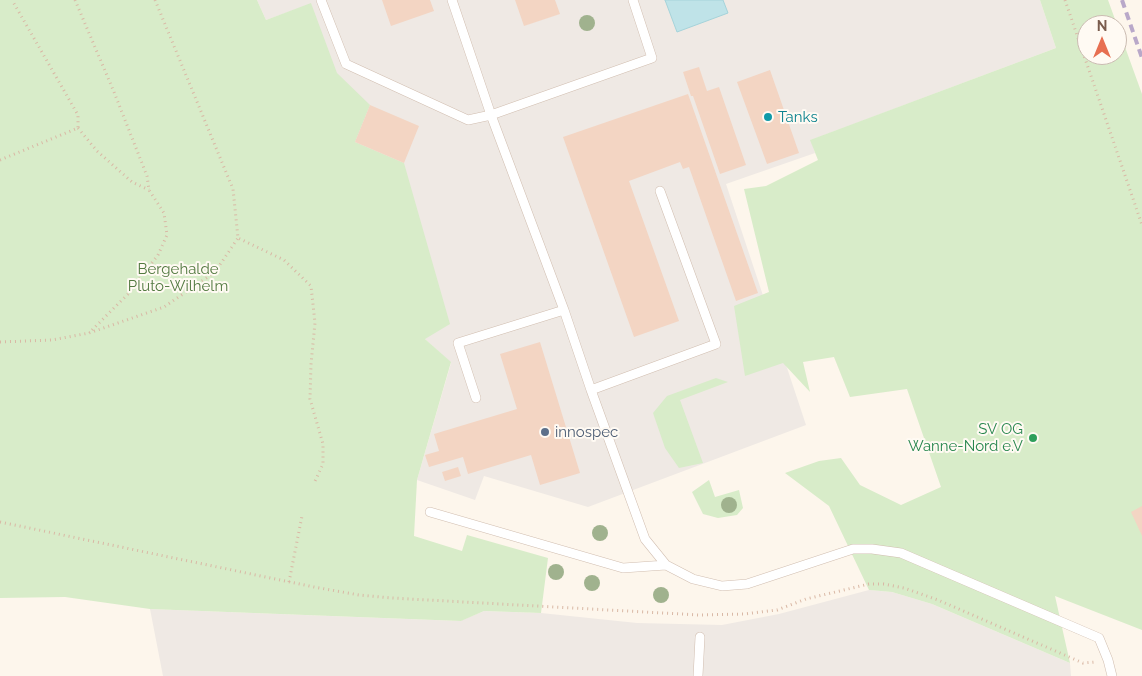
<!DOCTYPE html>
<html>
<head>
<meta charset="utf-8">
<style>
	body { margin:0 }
	#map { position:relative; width:1142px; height:676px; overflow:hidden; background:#fdf6ec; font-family:Raleway,sans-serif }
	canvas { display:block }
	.north { position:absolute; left:1077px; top:15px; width:50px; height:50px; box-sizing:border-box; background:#fffaf3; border:1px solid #cabbb1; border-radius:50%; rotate:0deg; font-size:14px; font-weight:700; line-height:20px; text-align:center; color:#7a5c4d }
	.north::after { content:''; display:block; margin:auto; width:18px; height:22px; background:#e76f51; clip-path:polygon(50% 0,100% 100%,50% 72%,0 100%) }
</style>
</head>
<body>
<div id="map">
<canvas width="1142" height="676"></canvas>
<div class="north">N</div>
</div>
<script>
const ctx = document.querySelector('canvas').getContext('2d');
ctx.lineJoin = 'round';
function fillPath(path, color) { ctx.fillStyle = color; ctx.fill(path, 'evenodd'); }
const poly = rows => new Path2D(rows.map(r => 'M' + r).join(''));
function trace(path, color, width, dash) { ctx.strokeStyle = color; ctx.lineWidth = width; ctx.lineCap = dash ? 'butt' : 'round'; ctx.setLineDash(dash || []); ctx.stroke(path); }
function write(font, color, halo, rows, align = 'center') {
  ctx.font = font + ' Raleway,sans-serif'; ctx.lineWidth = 4; ctx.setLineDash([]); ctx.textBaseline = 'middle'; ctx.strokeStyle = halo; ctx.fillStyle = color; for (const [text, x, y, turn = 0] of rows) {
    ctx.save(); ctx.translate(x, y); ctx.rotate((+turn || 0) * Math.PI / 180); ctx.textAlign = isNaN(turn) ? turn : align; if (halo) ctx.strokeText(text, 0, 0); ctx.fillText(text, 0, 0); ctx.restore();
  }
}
const industrial = poly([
	[257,0,1040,0,1056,48,811,140,815,153,726,184,806,425,588,507,484,476,475,500,417,480,451,363,425,339,351,141,311,4,266,20],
	[869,590,892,592,932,604,1070,663,1071,676,163,676,150,609,460,621,484,611,541,613,637,623,722,625,779,614]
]);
const green = poly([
	[0,0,257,0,266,20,311,3,337,73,370,105,355,142,404,163,450,324,425,339,451,362,417,480,414,536,462,551,467,535,548,558,541,613,484,611,461,621,150,609,65,597,0,598],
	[1040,0,1108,0,1142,94,1142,630,1055,596,1070,663,932,604,892,592,869,590,829,506,785,473,819,461,841,458,860,485,901,505,941,487,907,389,850,397,834,357,803,362,810,392,783,363,745,376,734,306,769,292,744,189,766,186,818,160,810,140,1056,48],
	[1087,25,1117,25,1117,55,1087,55],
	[716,378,728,382,680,400,703,463,679,468,665,448,653,413,667,396],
	[709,480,715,497,739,490,743,508,737,515,718,518,703,514,692,492]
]);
const water = poly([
	[665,0,723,0,728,13,677,32,665,0]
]);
const building = poly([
	[382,0,430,0,434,11,391,26],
	[515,0,555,0,560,14,524,26],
	[699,67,707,91,719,87,746,165,720,174,693,96,691,96,683,72],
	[770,70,799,153,767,164,737,82],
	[688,94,758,293,736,301,689,167,683,169,680,162,629,181,679,321,634,337,563,137],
	[370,105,419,126,404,163,355,142],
	[540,342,580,473,540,485,531,455,468,474,463,457,429,467,425,455,439,451,434,434,517,409,500,354],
	[458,467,461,476,445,481,442,472],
	[1142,506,1142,536,1131,512]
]);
const path = poly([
	[75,0,114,92,147,176,149,190,164,213,167,235,158,255,128,294,89,333],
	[155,0,233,189,238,238,284,260,311,286,315,323,311,364,310,399,323,444,323,464,315,481],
	[1065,0,1142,225],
	[78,128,97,151,132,182,149,190],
	[0,160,78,128,78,115,12,0],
	[0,342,52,340,89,333,164,307,215,272,238,238],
	[0,522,314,587,359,595,392,598,699,615,744,614,777,610,806,599,869,584,884,584,904,588,938,600,1083,663,1095,662],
	[289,582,302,516]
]);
const service = poly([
	[321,0,346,64,468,120,491,115,452,0],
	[660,191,716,344,591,390,645,539,666,565,693,579,722,586,747,584,853,549,872,549,901,553,1099,638,1108,660,1112,676],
	[591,390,564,310,491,115,652,58,633,0],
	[476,398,458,343,564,310],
	[430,512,623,568,666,565],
	[698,676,700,637]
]);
const rail = poly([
	[1122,0,1142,58]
]);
const trees = [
	[587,23],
	[729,505],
	[600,533],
	[556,572],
	[592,583],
	[661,595]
];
const markers = [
	[768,117,5,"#0f9aa8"],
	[545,432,5,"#5c6f8a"],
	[1033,438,5,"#2e9e5b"]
];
const cultureNames = [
	["Tanks",778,117]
];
const parkNames = [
	["Bergehalde",178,269],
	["Pluto-Wilhelm",178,286]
];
const leisureNames = [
	["SV OG",1023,429],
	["Wanne-Nord e.V",1023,446]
];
const serviceNames = [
	["innospec",555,432]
];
fillPath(industrial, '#efe9e4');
fillPath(green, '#d8ecc9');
fillPath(water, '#bfe3e8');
trace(water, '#a5d3da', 1);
fillPath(building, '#f3d5c3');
trace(service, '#d1beb0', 10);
trace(path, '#d9b8a5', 3, [1, 4]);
trace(service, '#fff', 9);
trace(rail, '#b9a8c9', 4, [8, 5]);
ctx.fillStyle = '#a0b28e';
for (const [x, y] of trees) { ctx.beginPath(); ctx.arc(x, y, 8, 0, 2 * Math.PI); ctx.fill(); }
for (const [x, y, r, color] of markers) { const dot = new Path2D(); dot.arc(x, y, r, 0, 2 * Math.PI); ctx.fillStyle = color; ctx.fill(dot); trace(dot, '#fffaf3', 2); }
write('15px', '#0d838f', '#fffaf3', cultureNames, 'left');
write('15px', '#537a41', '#fffaf3', parkNames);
write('15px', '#27864d', '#fffaf3', leisureNames, 'right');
write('15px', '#4e5e75', '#fffaf3', serviceNames, 'left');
</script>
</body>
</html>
